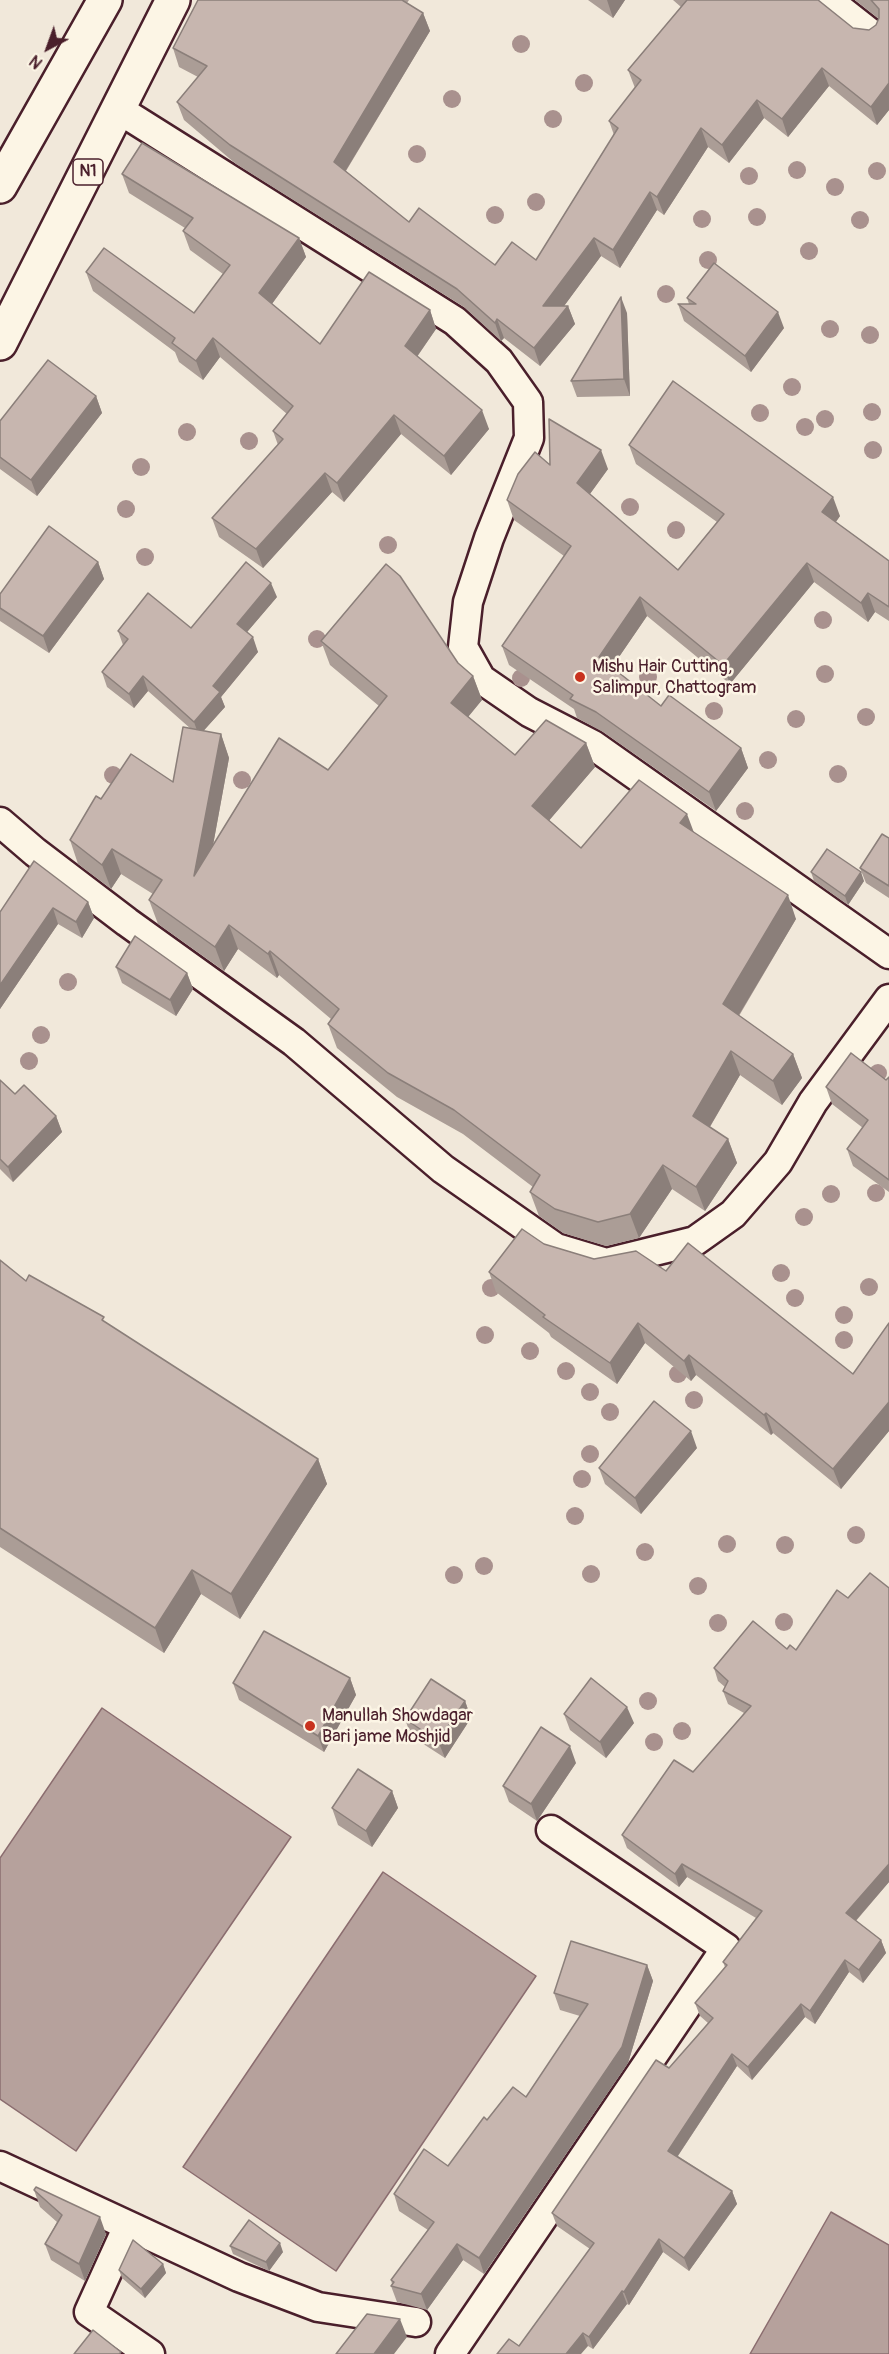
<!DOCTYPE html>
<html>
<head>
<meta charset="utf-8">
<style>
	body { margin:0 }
	#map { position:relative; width:889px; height:2354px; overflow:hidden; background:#f1e8da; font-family:Pangolin,sans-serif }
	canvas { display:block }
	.north { position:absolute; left:18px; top:18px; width:60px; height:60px; -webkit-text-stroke:4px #fcf5e5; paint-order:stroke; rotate:221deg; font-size:16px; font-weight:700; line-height:24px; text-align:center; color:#4a1f2b }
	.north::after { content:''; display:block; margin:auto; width:21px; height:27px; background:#4a1f2b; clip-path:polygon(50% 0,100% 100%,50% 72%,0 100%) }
</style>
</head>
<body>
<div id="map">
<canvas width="889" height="2354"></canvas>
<div class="north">N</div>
</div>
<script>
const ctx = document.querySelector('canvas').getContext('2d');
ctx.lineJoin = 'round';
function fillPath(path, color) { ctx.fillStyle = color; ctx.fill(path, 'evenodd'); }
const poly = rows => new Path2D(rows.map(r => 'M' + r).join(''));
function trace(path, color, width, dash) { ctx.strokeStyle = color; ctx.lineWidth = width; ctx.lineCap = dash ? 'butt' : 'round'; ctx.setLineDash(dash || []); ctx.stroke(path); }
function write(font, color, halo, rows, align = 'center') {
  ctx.font = font + ' Pangolin,sans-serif'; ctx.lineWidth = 5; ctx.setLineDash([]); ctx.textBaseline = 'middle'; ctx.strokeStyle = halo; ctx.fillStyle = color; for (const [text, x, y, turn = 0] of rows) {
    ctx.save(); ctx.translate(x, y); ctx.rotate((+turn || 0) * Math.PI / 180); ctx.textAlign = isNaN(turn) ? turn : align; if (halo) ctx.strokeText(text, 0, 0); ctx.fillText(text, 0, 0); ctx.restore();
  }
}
const water = poly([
	[102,1708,291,1837,76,2151,0,2099,0,1858,102,1708],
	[383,1872,536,1976,336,2271,183,2167,383,1872],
	[831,2212,889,2245,889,2354,750,2354,831,2212]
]);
const minor = poly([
	[828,0,870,33],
	[118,109,455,321,499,361,528,402,529,438,489,538,468,602,463,647,481,679,529,712,593,745,889,954],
	[0,822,35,852,127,922,294,1042,443,1169,556,1248,606,1263,695,1241,733,1214,778,1162,813,1102,889,999],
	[0,2166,239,2277,318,2307,416,2322],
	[128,2226,89,2312,150,2354],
	[450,2354,726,1948,551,1830]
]);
const trunk = poly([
	[0,186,105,0],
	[0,343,173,0]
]);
const trees = [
	[521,44],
	[584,83],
	[452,99],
	[553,119],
	[417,154],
	[797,170],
	[877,171],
	[749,176],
	[835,187],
	[536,202],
	[495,215],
	[757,217],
	[702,219],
	[860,220],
	[809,251],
	[708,260],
	[666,294],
	[830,329],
	[870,335],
	[792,387],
	[872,412],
	[760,413],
	[825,419],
	[805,427],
	[187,432],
	[249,441],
	[873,450],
	[141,467],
	[630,507],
	[126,509],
	[676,530],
	[388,545],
	[145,557],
	[823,620],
	[317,639],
	[825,674],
	[648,677],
	[521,678],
	[714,711],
	[866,717],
	[796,719],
	[768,760],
	[838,774],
	[113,775],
	[242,780],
	[745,811],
	[68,982],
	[41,1035],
	[29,1061],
	[878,1073],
	[876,1193],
	[831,1194],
	[804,1217],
	[781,1273],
	[869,1287],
	[491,1288],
	[795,1298],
	[844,1315],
	[485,1335],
	[844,1340],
	[530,1351],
	[566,1371],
	[678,1374],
	[590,1392],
	[694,1400],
	[610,1412],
	[590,1454],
	[582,1479],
	[575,1516],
	[856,1535],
	[727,1544],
	[785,1545],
	[645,1552],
	[484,1566],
	[591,1574],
	[454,1575],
	[698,1586],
	[784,1622],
	[718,1623],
	[648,1701],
	[682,1731],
	[654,1742]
];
const wall = poly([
	[198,0,409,0,407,3,423,13,430,31,346,171,409,222,495,265,536,260,614,135,609,121,635,88,628,70,681,7,673,0,818,0,853,28,869,30,876,25,879,19,855,0,889,0,889,110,877,125,829,86,788,137,764,118,729,163,708,147,664,215,657,210,620,268,601,256,564,306,568,306,575,324,540,366,504,338,501,341,464,307,236,164,184,120,177,102,198,77,179,67,173,48],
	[588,0,625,0,613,18],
	[122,174,299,238,306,257,272,304,320,344,430,310,436,329,417,357,489,429,451,475,401,434,344,502,332,492,263,568,219,537,212,518,278,445,273,431,287,414,220,357,203,380,179,362,175,352,93,291,86,272,194,313,223,274,190,250,183,231,185,228,129,193],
	[687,298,784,328,751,372,684,321,678,304,689,304],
	[627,313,630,396,577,397,571,381],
	[96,396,102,413,37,496,0,469,0,421],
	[629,445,840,516,836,522,889,561,889,621,875,612,868,622,814,582,730,684,647,616,612,667,661,706,741,748,748,768,716,811,603,732,577,718,574,709,509,665,502,646,564,556,514,520,507,500,550,465,608,469,590,494,678,570,717,522,636,464],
	[98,562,104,579,49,653,0,621,0,594],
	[277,597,247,632,258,652,221,697,225,707,203,731,221,734,229,758,213,845,328,770,379,706,330,665,321,641,458,663,473,676,482,700,468,716,515,755,586,743,595,767,549,820,581,848,694,833,796,919,739,1016,793,1054,802,1078,782,1105,740,1075,710,1127,728,1139,737,1163,705,1211,672,1189,639,1238,606,1246,563,1233,539,1216,530,1192,533,1187,463,1134,397,1097,337,1048,328,1024,331,1019,279,975,277,978,238,949,224,971,158,924,149,900,153,894,121,874,111,889,78,864,70,840,101,799,173,782,191,729,148,691,134,708,107,687,102,672,123,645,118,631,191,628],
	[889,838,889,898,866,883,860,868],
	[811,872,864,881,848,905,814,881],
	[88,902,94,918,82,938,58,924,0,1009,0,912],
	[116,967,187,973,193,989,176,1016,122,983],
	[889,1077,889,1192,853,1166,847,1149,863,1128,832,1104,826,1087,886,1080],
	[0,1080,15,1094,56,1116,62,1132,13,1182,0,1169],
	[544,1244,594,1259,666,1271,853,1374,889,1323,889,1431,841,1489,773,1433,771,1435,696,1375,691,1381,645,1343,617,1384,551,1337,549,1333,496,1292,489,1272],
	[0,1260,26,1281,106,1323,318,1459,327,1484,240,1619,201,1594,164,1653,0,1547],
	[697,1448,641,1514,605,1484,599,1468],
	[753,1621,889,1882,856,1921,881,1940,886,1953,863,1983,849,1972,815,2024,805,2017,752,2080,737,2066,678,2156,732,2191,737,2204,689,2271,663,2252,629,2305,627,2304,593,2349,588,2346,519,2346,590,2249,557,2226,552,2213,669,2068,708,2023,700,2016,695,2003,725,1967,723,1962,756,1918,687,1877,679,1887,627,1848,622,1835,693,1772,744,1713,728,1704,723,1691,725,1687,718,1681,714,1668],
	[350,1678,356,1695,324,1752,239,1700,233,1683],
	[465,1701,471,1718,445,1758,411,1736,405,1719],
	[564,1714,634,1723,606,1758,570,1730],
	[576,1763,537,1821,509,1802,503,1786],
	[392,1791,398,1808,372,1847,338,1825,332,1808],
	[647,1965,653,1981,628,2063,484,2274,463,2260,427,2310,397,2302,391,2286,392,2284,391,2280,428,2230,399,2211,394,2194,448,2166,487,2120,526,2097,580,2016,560,2010,554,1993],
	[34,2190,106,2234,85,2281,51,2260,45,2244,57,2222,40,2207],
	[230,2246,283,2252,269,2271,233,2254],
	[163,2264,166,2273,145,2298,122,2278,119,2270]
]);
const shadedWall = poly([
	[607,0,625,0,613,18],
	[423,13,430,31,340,180,334,162],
	[822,68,829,86,788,137,782,119],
	[889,83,889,110,877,125,871,107],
	[757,100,764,118,729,163,722,145],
	[701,128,708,147,664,215,657,197],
	[650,192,657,210,620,268,613,250],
	[299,238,306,257,266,312,259,293],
	[594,238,601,256,550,325,543,306],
	[621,297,627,313,630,396,624,379],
	[568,306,575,324,540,366,534,348],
	[430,310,436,329,411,365,405,346],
	[778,312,784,328,751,372,745,356],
	[497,319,504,338,501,341,495,323],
	[213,338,220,357,203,380,196,361],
	[96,396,102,413,37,496,31,480],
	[482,410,489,429,451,475,444,456],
	[394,415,401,434,344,502,337,483],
	[601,450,608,469,584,502,577,483],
	[325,473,332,492,263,568,256,549],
	[833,497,840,516,829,531,822,512],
	[98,562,104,579,49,653,43,636],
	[807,563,814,582,730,684,723,665],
	[271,583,277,597,242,638,237,624],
	[868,593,875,612,868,622,861,603],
	[640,597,647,616,606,676,599,657],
	[253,637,258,652,221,697,225,707,199,736,194,722,213,686],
	[143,676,148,691,134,708,129,694],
	[473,676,482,700,460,727,451,703],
	[221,734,229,758,203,900,194,876],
	[586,743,595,767,541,830,532,806],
	[741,748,748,768,716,811,709,792],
	[687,814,696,838,680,823],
	[112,849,121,874,111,889,102,865],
	[861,872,864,881,848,905,845,896],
	[788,895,796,919,731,1028,723,1004],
	[88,902,94,918,82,938,76,922],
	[53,908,58,924,0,1009,0,985],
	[229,925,238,949,224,971,215,947],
	[270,951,279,975,277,978,268,954],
	[187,973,193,989,176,1016,170,1000],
	[731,1051,740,1075,702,1140,693,1116],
	[793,1054,802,1078,782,1105,773,1081],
	[56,1116,62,1132,13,1182,8,1167],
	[728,1139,737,1163,705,1211,696,1187],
	[663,1165,672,1189,639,1238,630,1214],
	[638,1323,645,1343,617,1384,610,1363],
	[689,1355,696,1375,691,1381,684,1361],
	[889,1402,889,1431,841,1489,833,1469],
	[766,1413,773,1433,771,1435,764,1415],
	[691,1431,697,1448,641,1514,635,1498],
	[318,1459,327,1484,240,1619,231,1594],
	[192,1570,201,1594,164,1653,155,1628],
	[350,1678,356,1695,324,1752,318,1736],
	[465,1701,471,1718,445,1758,438,1741],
	[627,1707,634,1723,606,1758,600,1742],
	[570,1746,576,1763,537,1821,531,1804],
	[392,1791,398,1808,372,1847,366,1831],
	[682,1864,687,1877,679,1887,675,1874],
	[889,1864,889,1882,851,1926,846,1913],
	[881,1940,886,1953,863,1983,859,1970],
	[845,1960,849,1972,815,2024,810,2011],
	[647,1965,653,1981,628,2063,484,2274,479,2258],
	[801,2004,805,2017,752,2080,748,2067],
	[732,2054,737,2066,673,2163,668,2151],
	[732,2191,737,2204,689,2271,684,2258],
	[100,2217,106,2234,85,2281,79,2264],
	[659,2239,663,2252,629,2305,624,2292],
	[280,2243,283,2252,269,2271,266,2262],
	[457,2244,463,2260,427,2310,421,2294],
	[163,2264,166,2273,145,2298,141,2289],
	[622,2291,627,2304,593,2349,589,2337],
	[400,2319,407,2337,394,2354,374,2354],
	[583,2333,588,2346,581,2354,566,2354]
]);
const building = poly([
	[198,0,402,0,423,13,334,162,409,222,419,208,495,265,512,242,536,260,618,128,609,121,641,80,628,70,687,0,818,0,853,28,869,30,876,25,879,18,879,9,871,0,889,0,889,83,871,107,822,68,782,119,757,100,722,145,701,128,657,197,650,192,613,250,594,238,543,306,568,306,534,348,497,319,495,323,457,289,230,145,177,102,207,66,173,48,198,0],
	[142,143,299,238,259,293,320,344,369,272,430,310,405,346,482,410,444,456,394,415,337,483,325,473,256,549,212,518,283,439,273,431,293,406,213,338,196,361,172,343,175,338,86,272,104,248,194,313,230,265,183,231,193,218,122,174,142,143],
	[714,263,778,312,745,356,678,304,696,304,687,298,714,263],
	[621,297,624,379,571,381,621,297],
	[48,360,96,396,31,480,0,457,0,421,48,360],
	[673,381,833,497,822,512,889,561,889,607,868,593,861,603,807,563,723,665,640,597,599,657,661,706,669,695,741,748,709,792,596,712,570,699,573,695,502,646,571,546,507,500,518,474,535,452,550,465,549,419,601,450,577,483,678,570,724,514,629,445,673,381],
	[49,526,98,562,43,636,0,608,0,594,49,526],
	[246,562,271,583,237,624,253,637,213,686,220,692,194,722,143,676,129,694,102,672,128,639,118,631,148,593,191,628,246,562],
	[386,564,400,576,458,663,473,676,451,703,515,755,546,720,586,743,532,806,581,848,639,780,687,814,680,823,788,895,723,1004,793,1054,773,1081,731,1051,693,1116,728,1139,696,1187,663,1165,630,1214,598,1222,555,1209,530,1192,540,1175,454,1110,388,1073,328,1024,339,1009,270,951,268,954,229,925,215,947,149,900,162,880,112,849,102,865,70,840,96,796,101,799,131,754,173,782,183,727,221,734,194,876,279,738,328,770,387,696,321,641,386,564],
	[882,834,889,838,889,886,860,868,882,834],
	[827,849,861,872,845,896,811,872,827,849],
	[34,861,88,902,76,922,53,908,0,985,0,912,34,861],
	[135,936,187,973,170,1000,116,967,135,936],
	[851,1053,886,1080,889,1077,889,1180,847,1149,868,1120,826,1087,851,1053],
	[0,1080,15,1094,24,1085,56,1116,8,1167,0,1159,0,1080],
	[522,1229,544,1244,594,1259,636,1251,666,1271,688,1243,853,1374,889,1323,889,1402,833,1469,766,1413,764,1415,689,1355,684,1361,638,1323,610,1363,543,1317,545,1315,489,1272,522,1229],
	[0,1260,26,1281,29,1275,104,1317,102,1320,318,1459,231,1594,192,1570,155,1628,0,1528,0,1260],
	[654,1401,691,1431,635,1498,599,1468,654,1401],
	[870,1573,889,1588,889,1864,846,1913,881,1940,859,1970,845,1960,810,2011,801,2004,748,2067,732,2054,668,2151,732,2191,684,2258,659,2239,624,2292,622,2291,589,2337,583,2333,566,2354,497,2354,509,2339,519,2346,594,2243,552,2213,656,2060,669,2068,713,2018,695,2003,727,1965,723,1962,762,1911,682,1864,675,1874,622,1835,674,1760,693,1772,751,1706,723,1691,728,1681,714,1668,753,1621,787,1649,790,1645,796,1650,837,1590,848,1598,870,1573],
	[264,1631,350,1678,318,1736,233,1683,264,1631],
	[591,1678,627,1707,600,1742,564,1714,591,1678],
	[431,1679,465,1701,438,1741,405,1719,431,1679],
	[541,1727,570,1746,531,1804,503,1786,541,1727],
	[358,1769,392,1791,366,1831,332,1808,358,1769],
	[571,1941,647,1965,622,2047,479,2258,457,2244,421,2294,391,2286,394,2282,391,2280,434,2222,394,2194,424,2149,448,2166,484,2117,487,2120,513,2087,526,2097,588,2004,554,1993,571,1941],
	[36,2187,100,2217,79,2264,45,2244,62,2215,34,2190,36,2187],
	[249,2220,280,2243,266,2262,230,2246,249,2220],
	[133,2240,163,2264,141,2289,119,2270,133,2240],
	[367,2314,400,2319,374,2354,336,2354,367,2314],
	[93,2330,121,2352,119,2354,74,2354,93,2330]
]);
const markers = [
	[580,677,6,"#c8321e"],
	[310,1726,6,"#c8321e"]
];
const shields = [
	[88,172,30]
];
const shieldNames = [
	["N1",88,172]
];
const poiNames = [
	["Mishu Hair Cutting,",592,667],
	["Salimpur, Chattogram",592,688],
	["Manullah Showdagar",322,1716],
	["Bari jame Moshjid",322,1737]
];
fillPath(water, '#b6a19c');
trace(water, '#8b6d6f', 1.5);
trace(minor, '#4a1f2b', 33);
trace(trunk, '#4a1f2b', 38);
trace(minor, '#fcf5e5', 28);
trace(trunk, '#fcf5e5', 33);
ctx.fillStyle = '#a9918e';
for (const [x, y] of trees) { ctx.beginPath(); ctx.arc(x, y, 9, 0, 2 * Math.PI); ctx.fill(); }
fillPath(wall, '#ab9d96');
fillPath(shadedWall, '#8b7f7a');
fillPath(building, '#c7b6af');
trace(building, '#8b7f7a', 1.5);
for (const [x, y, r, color] of markers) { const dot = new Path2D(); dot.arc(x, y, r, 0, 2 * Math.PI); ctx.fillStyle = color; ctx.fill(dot); trace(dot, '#fcf5e5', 2); }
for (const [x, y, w] of shields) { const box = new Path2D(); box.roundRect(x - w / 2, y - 13, w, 26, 4.5); ctx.fillStyle = '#fcf5e5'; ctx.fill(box); trace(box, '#4a1f2b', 1.5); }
write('bold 16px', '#4a1f2b', null, shieldNames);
write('18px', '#4a1f2b', '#fcf5e5', poiNames, 'left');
</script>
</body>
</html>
